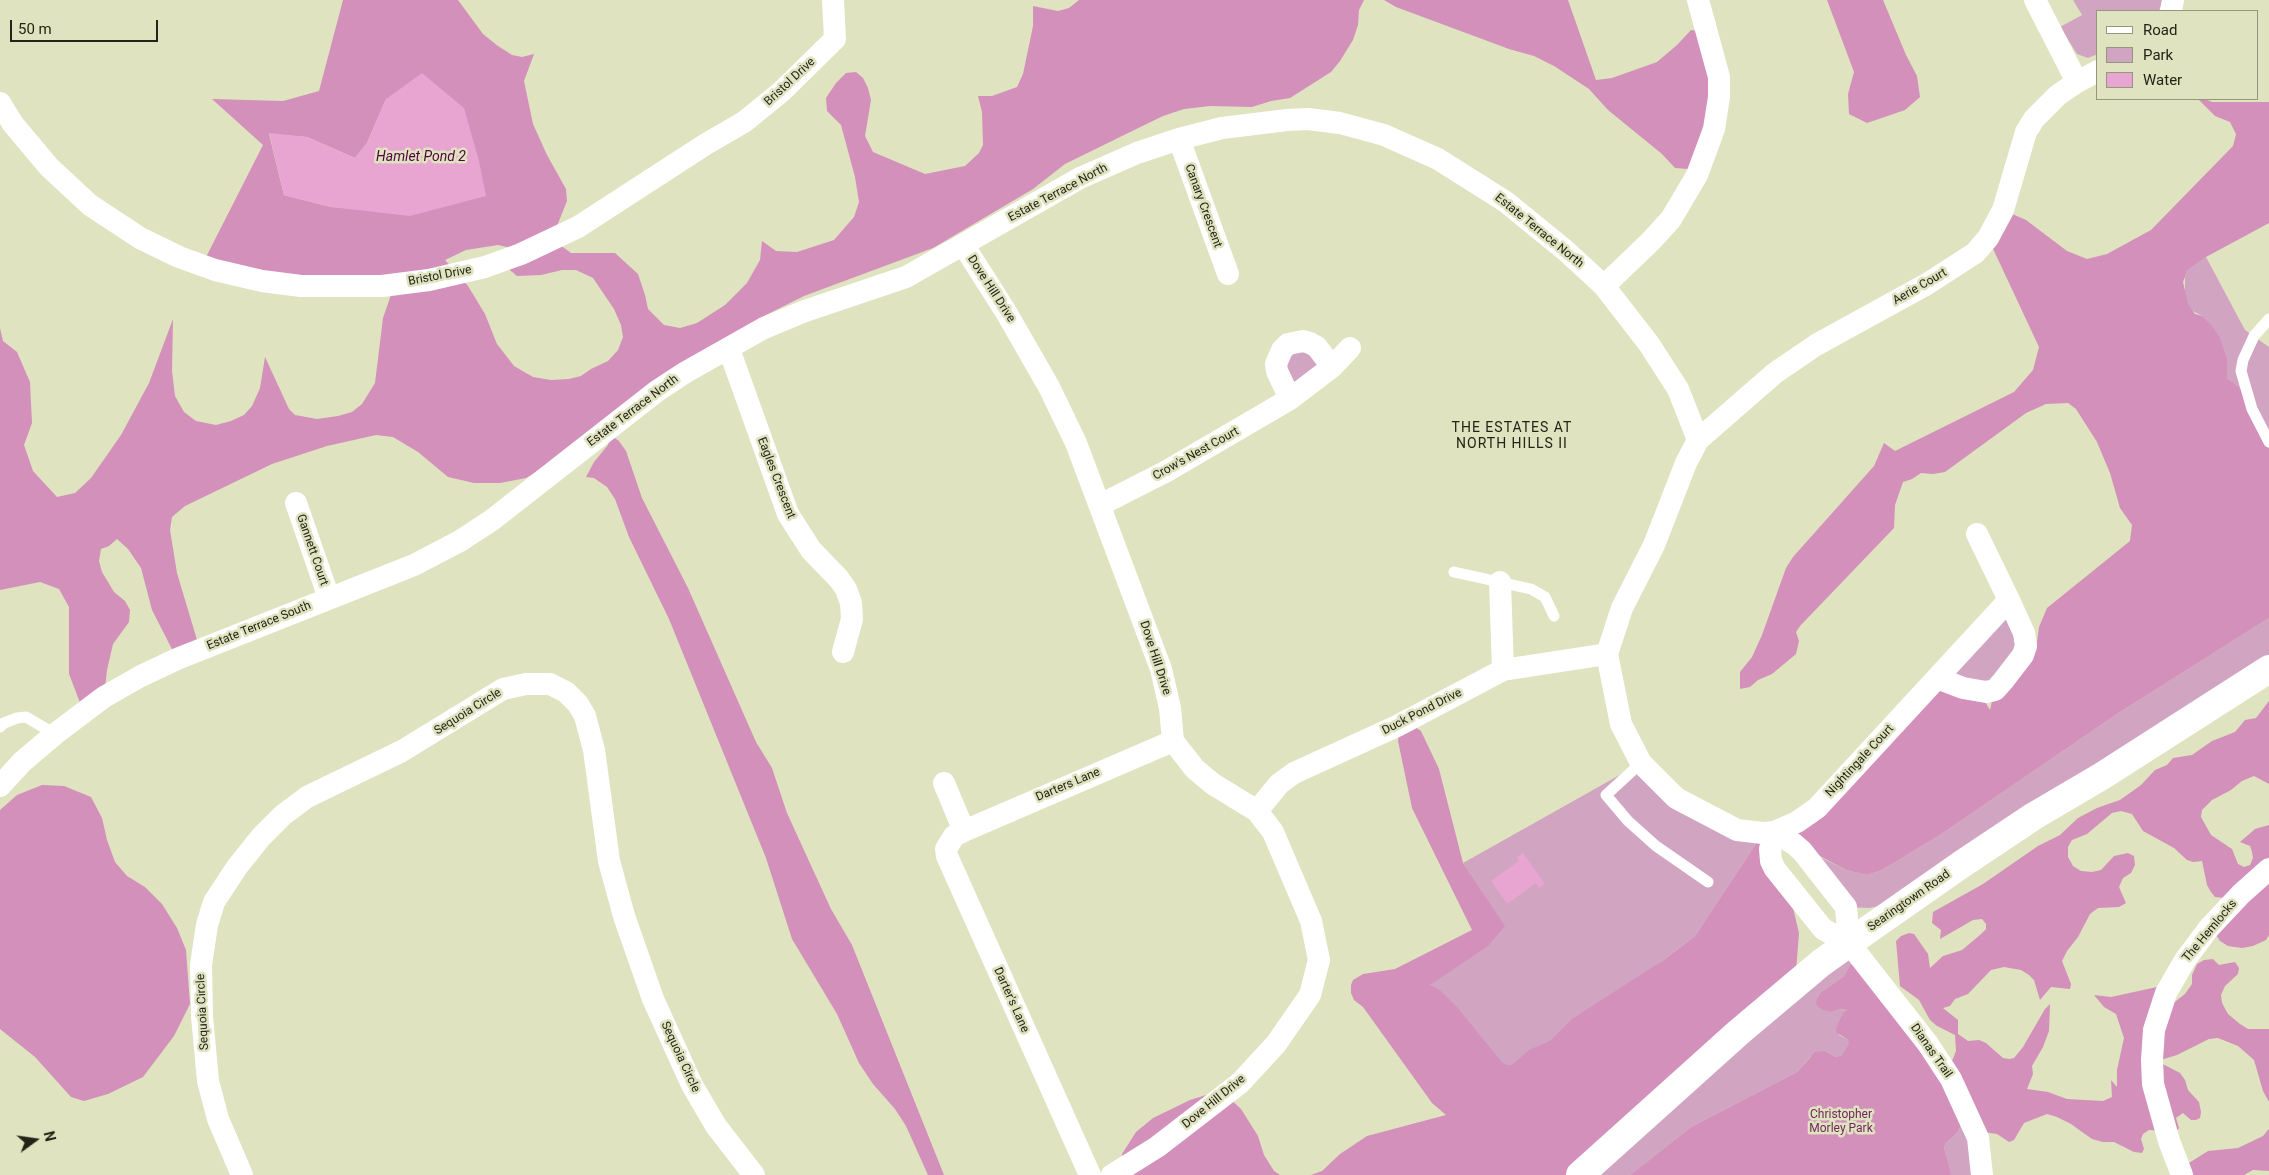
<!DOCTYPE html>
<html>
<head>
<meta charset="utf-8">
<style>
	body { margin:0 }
	#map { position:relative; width:2269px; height:1175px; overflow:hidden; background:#dfe3bf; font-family:Roboto,sans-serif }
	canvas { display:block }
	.legend { position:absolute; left:2096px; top:10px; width:162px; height:90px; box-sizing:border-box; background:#dfe3bf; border:1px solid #94977c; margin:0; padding:6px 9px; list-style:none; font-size:15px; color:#232417 }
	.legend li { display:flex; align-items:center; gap:10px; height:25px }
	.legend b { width:25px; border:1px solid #94977c }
	.north { position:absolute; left:10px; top:1115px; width:50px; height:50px; -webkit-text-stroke:4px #dfe3bf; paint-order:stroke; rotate:76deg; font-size:14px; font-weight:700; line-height:20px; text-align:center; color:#232417 }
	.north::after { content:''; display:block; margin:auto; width:18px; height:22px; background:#232417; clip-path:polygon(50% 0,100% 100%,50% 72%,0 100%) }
	.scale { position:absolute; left:10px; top:20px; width:148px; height:22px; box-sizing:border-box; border:2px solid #232417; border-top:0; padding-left:6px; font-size:15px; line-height:18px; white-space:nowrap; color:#232417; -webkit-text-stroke:4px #dfe3bf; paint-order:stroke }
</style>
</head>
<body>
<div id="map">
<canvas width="2269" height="1175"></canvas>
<ul class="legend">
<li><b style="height:6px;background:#fff"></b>Road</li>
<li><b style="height:14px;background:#d1a5c1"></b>Park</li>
<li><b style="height:14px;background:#e8a5d1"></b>Water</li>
</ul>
<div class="north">N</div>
<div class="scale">50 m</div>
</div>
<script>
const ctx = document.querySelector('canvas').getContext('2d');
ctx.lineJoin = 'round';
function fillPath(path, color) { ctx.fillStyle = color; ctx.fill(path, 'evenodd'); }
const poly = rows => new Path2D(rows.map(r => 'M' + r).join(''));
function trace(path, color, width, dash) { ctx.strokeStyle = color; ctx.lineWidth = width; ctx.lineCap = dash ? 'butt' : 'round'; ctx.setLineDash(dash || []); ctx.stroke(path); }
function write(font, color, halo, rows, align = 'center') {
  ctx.font = font + ' Roboto,sans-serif'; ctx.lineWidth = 5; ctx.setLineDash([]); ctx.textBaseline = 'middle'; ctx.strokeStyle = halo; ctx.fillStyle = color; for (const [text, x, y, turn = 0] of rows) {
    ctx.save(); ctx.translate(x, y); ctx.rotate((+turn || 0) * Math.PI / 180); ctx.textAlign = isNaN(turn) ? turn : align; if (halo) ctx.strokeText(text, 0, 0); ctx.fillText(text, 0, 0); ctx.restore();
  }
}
const green = poly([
	[2073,0,2163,0,2159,11,2098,11,2098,54,2088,58,2077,54,2060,27,2082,15],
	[2206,257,2245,330,2269,347,2269,442,2238,386,2227,378,2227,359,2202,316,2191,310,2185,299,2185,276,2187,271],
	[1295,344,1329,366,1291,395,1283,352],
	[2008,608,2022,644,1990,687,1943,676],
	[2269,618,2269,669,1895,903,1869,908,1846,907,1798,846,1846,870,1867,875,1882,870,1940,835,2117,714],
	[1641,763,1676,798,1763,833,1695,936,1509,1076,1430,985,1504,926,1463,863],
	[1849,943,1870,969,1850,965,1844,976,1820,993,1817,998,1832,1012,1839,1009,1849,1010,1839,1035,1848,1040,1850,1044,1842,1055,1836,1057,1825,1051,1810,1057,1797,1072,1691,1127,1630,1175,1580,1175],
	[1962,1123,1982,1175,1951,1175,1949,1172,1944,1148,1946,1143,1958,1132]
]);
const forest = poly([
	[343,0,458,0,483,34,498,46,512,55,522,57,534,54,524,81,533,124,547,155,566,189,567,201,557,226,556,242,571,253,615,253,638,274,645,295,648,309,664,325,680,328,697,323,725,305,747,283,760,260,762,241,776,251,797,252,834,240,854,217,859,202,855,177,841,125,827,111,826,98,836,83,846,73,856,72,863,78,868,88,871,100,865,136,873,152,925,174,965,166,979,153,983,145,982,112,978,96,992,96,1017,87,1023,74,1033,26,1033,6,1058,11,1069,8,1079,0,1364,0,1359,10,1358,25,1353,40,1340,61,1331,72,1290,98,1271,101,1252,107,1210,106,1184,109,1163,116,1122,136,1065,164,1033,189,933,248,804,296,764,316,546,466,526,478,500,483,474,483,448,477,418,452,393,437,376,435,327,446,272,464,185,506,172,517,170,530,177,573,200,650,177,659,152,610,141,568,128,549,117,539,109,546,101,549,99,561,102,572,114,592,125,601,130,610,129,622,113,644,107,670,104,697,84,713,69,674,69,607,59,589,40,582,0,590,0,328,3,341,17,352,30,382,32,423,24,445,33,471,57,497,75,493,91,478,121,435,149,383,173,319,172,371,175,396,184,412,196,421,216,425,231,421,244,415,252,406,260,388,265,357,289,409,295,415,317,419,338,416,352,412,362,404,375,383,383,318,393,289,202,265,263,145,212,99,283,101,319,91],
	[386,99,368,210,331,207,284,195,269,134,307,137,355,158,367,143],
	[498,245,515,249,504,265,517,276,541,275,562,270,576,270,593,278,614,309,621,325,623,337,618,350,608,361,591,369,581,376,569,379,551,380,533,377,514,366,497,344,485,314,468,286,445,260,466,250],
	[1384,0,1568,0,1596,80,1612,78,1657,62,1677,45,1691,30,1698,31,1719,97,1688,169,1675,168,1662,154,1608,110,1589,89,1554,66,1534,56,1509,49,1396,7],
	[1827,0,1883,0,1906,55,1917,76,1920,97,1905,110,1867,123,1849,114,1848,94,1854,72],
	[2198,99,2205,99,2212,102,2269,102,2269,223,2206,257,2187,271,2183,282,2188,304,2195,314,2202,316,2212,326,2220,338,2227,359,2227,378,2238,386,2245,396,2269,442,2269,618,2117,714,1940,835,1882,870,1867,875,1846,870,1775,832,1799,933,1796,971,1580,1175,1311,1175,1322,1171,1340,1154,1367,1136,1446,1115,1432,1103,1363,1007,1354,1000,1351,993,1351,985,1353,980,1363,974,1395,969,1472,930,1412,808,1398,741,1399,735,1415,727,1421,731,1439,769,1463,863,1505,926,1488,946,1430,985,1441,991,1456,1006,1501,1061,1506,1065,1512,1065,1529,1050,1550,1041,1572,1019,1662,961,1695,936,1763,833,1774,832,1937,690,1984,700,1990,710,1992,701,2036,650,2039,627,2047,608,2130,541,2132,525,2120,508,2110,473,2097,442,2076,409,2068,403,2046,404,2026,413,1945,472,1933,474,1921,473,1912,479,1903,482,1895,505,1894,528,1800,626,1796,632,1799,641,1796,654,1772,674,1758,680,1750,687,1740,689,1740,672,1752,657,1762,635,1786,568,1793,557,1874,466,1884,443,1895,451,2014,392,2033,370,2039,347,1988,238,2003,210,2026,220,2067,251,2087,259,2107,254,2151,230,2233,146,2236,134,2230,122,2215,116],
	[611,435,619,441,626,451,642,498,688,588,756,742,772,768,787,813,814,872,831,909,852,945,944,1175,928,1175,906,1126,895,1109,873,1084,859,1063,837,1014,792,939,766,858,669,619,629,537,615,499,607,487,594,478,586,477,594,462,608,445],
	[2269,701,2269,784,2254,776,2242,781,2231,790,2212,800,2202,810,2201,817,2211,835,2232,849,2238,864,2244,867,2250,865,2253,858,2252,852,2250,846,2240,842,2255,829,2269,825,2269,935,2266,940,2253,946,2242,948,2228,946,2220,941,2216,935,2226,898,2215,897,2211,892,2207,885,2202,861,2193,862,2187,860,2174,848,2143,831,2132,814,2121,811,2112,813,2087,834,2072,840,2068,847,2068,857,2073,866,2081,871,2092,872,2101,870,2114,856,2128,853,2134,856,2135,865,2131,873,2123,878,2119,887,2126,903,2119,907,2098,908,2090,914,2078,937,2067,951,2062,961,2071,984,2070,989,2051,987,2040,1000,2034,980,2029,975,2021,970,2004,967,1991,970,1968,994,1955,999,1950,1006,1943,1008,1958,1020,1958,1034,1968,1041,1979,1040,1986,1043,2003,1058,2009,1059,2014,1058,2023,1047,2045,1009,2050,1004,2049,1031,2043,1047,2032,1066,2033,1074,2027,1089,2048,1092,2067,1099,2103,1101,2112,1097,2111,1080,2117,1087,2117,1070,2124,1038,2116,1014,2104,1007,2094,995,2111,997,2157,987,2167,1008,2185,994,2192,984,2192,975,2197,964,2204,960,2213,959,2219,965,2235,962,2239,968,2238,974,2225,986,2221,995,2222,1003,2228,1014,2240,1024,2248,1029,2269,1029,2269,1102,2263,1091,2254,1060,2238,1046,2218,1038,2209,1039,2177,1055,2157,1061,2180,1073,2185,1080,2188,1090,2199,1102,2201,1112,2200,1118,2196,1120,2191,1120,2183,1113,2176,1118,2179,1128,2176,1132,2149,1130,2143,1134,2141,1139,2144,1149,2142,1153,2134,1152,2114,1142,2103,1142,2092,1139,2071,1124,2057,1117,2047,1114,2024,1123,2014,1140,2009,1142,1997,1134,1984,1132,1962,1123,1958,1132,1946,1143,1944,1148,1951,1175,1630,1175,1691,1127,1797,1072,1815,1052,1825,1051,1836,1057,1842,1055,1849,1044,1848,1040,1836,1032,1836,1028,1843,1013,1848,1010,1839,1009,1832,1012,1821,1009,1816,1004,1817,998,1820,993,1844,976,1850,965,1858,963,1949,1069,1956,1051,1955,1035,1937,1026,1930,1020,1919,1000,1900,986,1896,941,1901,936,1909,933,1914,934,1928,954,1930,968,1943,956,1962,950,1980,935,1986,929,1986,924,1982,919,1973,920,1940,939,1941,930,1932,923,1933,912,1983,884,2038,846,2060,835,2078,818,2097,808,2120,800,2141,785,2155,770,2167,765,2173,758,2192,755,2212,741,2235,732,2245,720,2256,718],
	[42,785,64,786,91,797,102,818,107,840,115,862,127,876,145,887,162,904,177,928,186,950,190,1004,174,1036,143,1077,108,1094,84,1101,71,1097,35,1057,0,1029,0,810,17,795],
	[1206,1095,1229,1098,1241,1109,1258,1136,1264,1155,1274,1171,1280,1175,1128,1175,1122,1164,1122,1154,1136,1132,1153,1118,1190,1100],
	[2269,1129,2269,1171,2253,1170,2244,1175,2189,1175,2189,1163,2208,1151,2238,1148,2263,1136]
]);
const water = poly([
	[422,73,464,108,479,161,486,196,410,216,331,207,284,195,269,133,307,137,355,158,367,143,386,99],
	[1523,853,1545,884,1539,888,1536,883,1507,904,1491,881,1519,861,1517,857]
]);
const service = poly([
	[2269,319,2254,336,2243,360,2241,371,2252,409,2269,442],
	[1454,572,1531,589,1545,597,1554,616],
	[0,727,4,723,17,718,26,717,55,734],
	[1641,763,1606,795,1628,821,1656,846,1708,882]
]);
const minor = poly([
	[2035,0,2077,82,2098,71],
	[2171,11,2173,0],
	[0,103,13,124,49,167,90,205,140,238,179,257,215,270,262,281,301,286,382,286,429,280,485,267,521,254,578,227,706,144,744,122,781,92,835,39,833,0],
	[1179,139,1228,274],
	[964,246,1006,312,1049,387,1076,443,1161,669,1170,708,1173,741,1195,769,1213,784,1257,811,1273,832,1311,921,1319,960,1310,995,1276,1044,1240,1083,1157,1147,1112,1175],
	[1604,286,1651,241,1671,219,1697,175,1714,129,1719,97,1719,77,1698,0],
	[729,349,788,514,811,550,839,579,846,589,851,603,852,619,843,652],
	[1290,399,1277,371,1276,364,1282,350,1288,344,1303,341,1310,343,1317,347,1332,367],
	[1698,440,1775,373,1816,345,1927,284,1975,253,1988,238,2003,210,2026,132,2034,119,2058,95,2077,82],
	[296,503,329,598],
	[1100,505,1165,472,1290,399,1332,367,1350,348],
	[1500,582,1503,670],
	[1937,678,1963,688,1986,692,1995,690,2003,681,2023,655,2026,646,2024,633,2009,600],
	[944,783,964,831],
	[0,786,22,762,55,734,104,697,141,676,177,659,414,565,460,541,492,520,657,391,686,372,764,328,805,311,906,277,1080,178,1137,153,1179,139,1222,128,1287,120,1308,119,1340,123,1384,135,1438,159,1506,202,1566,251,1604,286,1649,344,1678,389,1698,440,1686,463,1654,545,1622,608,1607,654,1621,724,1641,763,1676,798,1737,830,1763,833,1774,832,1797,822,1817,808,2009,600,1977,534],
	[1257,811,1279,784,1294,773,1397,726,1503,670,1607,654],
	[1849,943,1846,907,1802,851,1794,844,1774,832,1770,849,1771,861,1775,869,1823,929,1849,943,1928,1044,1951,1079,1978,1138,1982,1175],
	[242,1175,218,1119,208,1081,202,1016,201,965,207,925,214,902,237,867,261,837,283,815,307,797,402,751,503,689,526,684,550,684,566,692,578,704,585,716,594,750,609,861,624,916,653,999,692,1085,716,1126,754,1175],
	[1090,1175,947,856,946,849,954,836,964,831,1173,741],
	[2182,1175,2169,1141,2153,1084,2152,1060,2154,1030,2166,993,2185,960,2209,928,2241,894,2269,869]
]);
const primary = poly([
	[1580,1175,1739,1032,1821,963,1849,943,1962,864,2034,816,2102,776,2269,669]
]);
const streetNames = [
	["Bristol Drive",790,82,-43],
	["Estate Terrace North",1058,193,-28],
	["Canary Crescent",1203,206,70],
	["Estate Terrace North",1539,231,39],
	["Bristol Drive",440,276,-11],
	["Aerie Court",1920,287,-30],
	["Dove Hill Drive",991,289,57],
	["Estate Terrace North",633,411,-37],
	["Crow's Nest Court",1196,454,-29],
	["Eagles Crescent",776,478,69],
	["Gannett Court",312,550,71],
	["Estate Terrace South",259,626,-22],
	["Dove Hill Drive",1155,658,72],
	["Sequoia Circle",468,712,-32],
	["Duck Pond Drive",1422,712,-27],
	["Nightingale Court",1860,761,-47],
	["Darters Lane",1068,785,-23],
	["Searingtown Road",1909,901,-35],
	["The Hemlocks",2210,931,-50],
	["Darter's Lane",1011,1000,66],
	["Sequoia Circle",203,1012,-93],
	["Dianas Trail",1931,1051,55],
	["Sequoia Circle",680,1057,65],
	["Dove Hill Drive",1214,1102,-39]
];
const parkNames = [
	["Christopher",1841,1115],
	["Morley Park",1841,1129]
];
const waterNames = [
	["Hamlet Pond 2",421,157]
];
const neighbourhoodNames = [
	["THE ESTATES AT",1512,428],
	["NORTH HILLS II",1512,444]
];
fillPath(green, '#d1a5c1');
fillPath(forest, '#d290bb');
fillPath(water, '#e8a5d1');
trace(service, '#fff', 11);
trace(minor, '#fff', 22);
trace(primary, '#fff', 28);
write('12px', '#232417', '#dfe3bf', streetNames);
write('12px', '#72265e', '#dfe3bf', parkNames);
write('italic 14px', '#530241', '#dfe3bf', waterNames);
ctx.letterSpacing = '1px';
write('14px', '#232417', '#dfe3bf', neighbourhoodNames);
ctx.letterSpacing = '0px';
</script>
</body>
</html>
